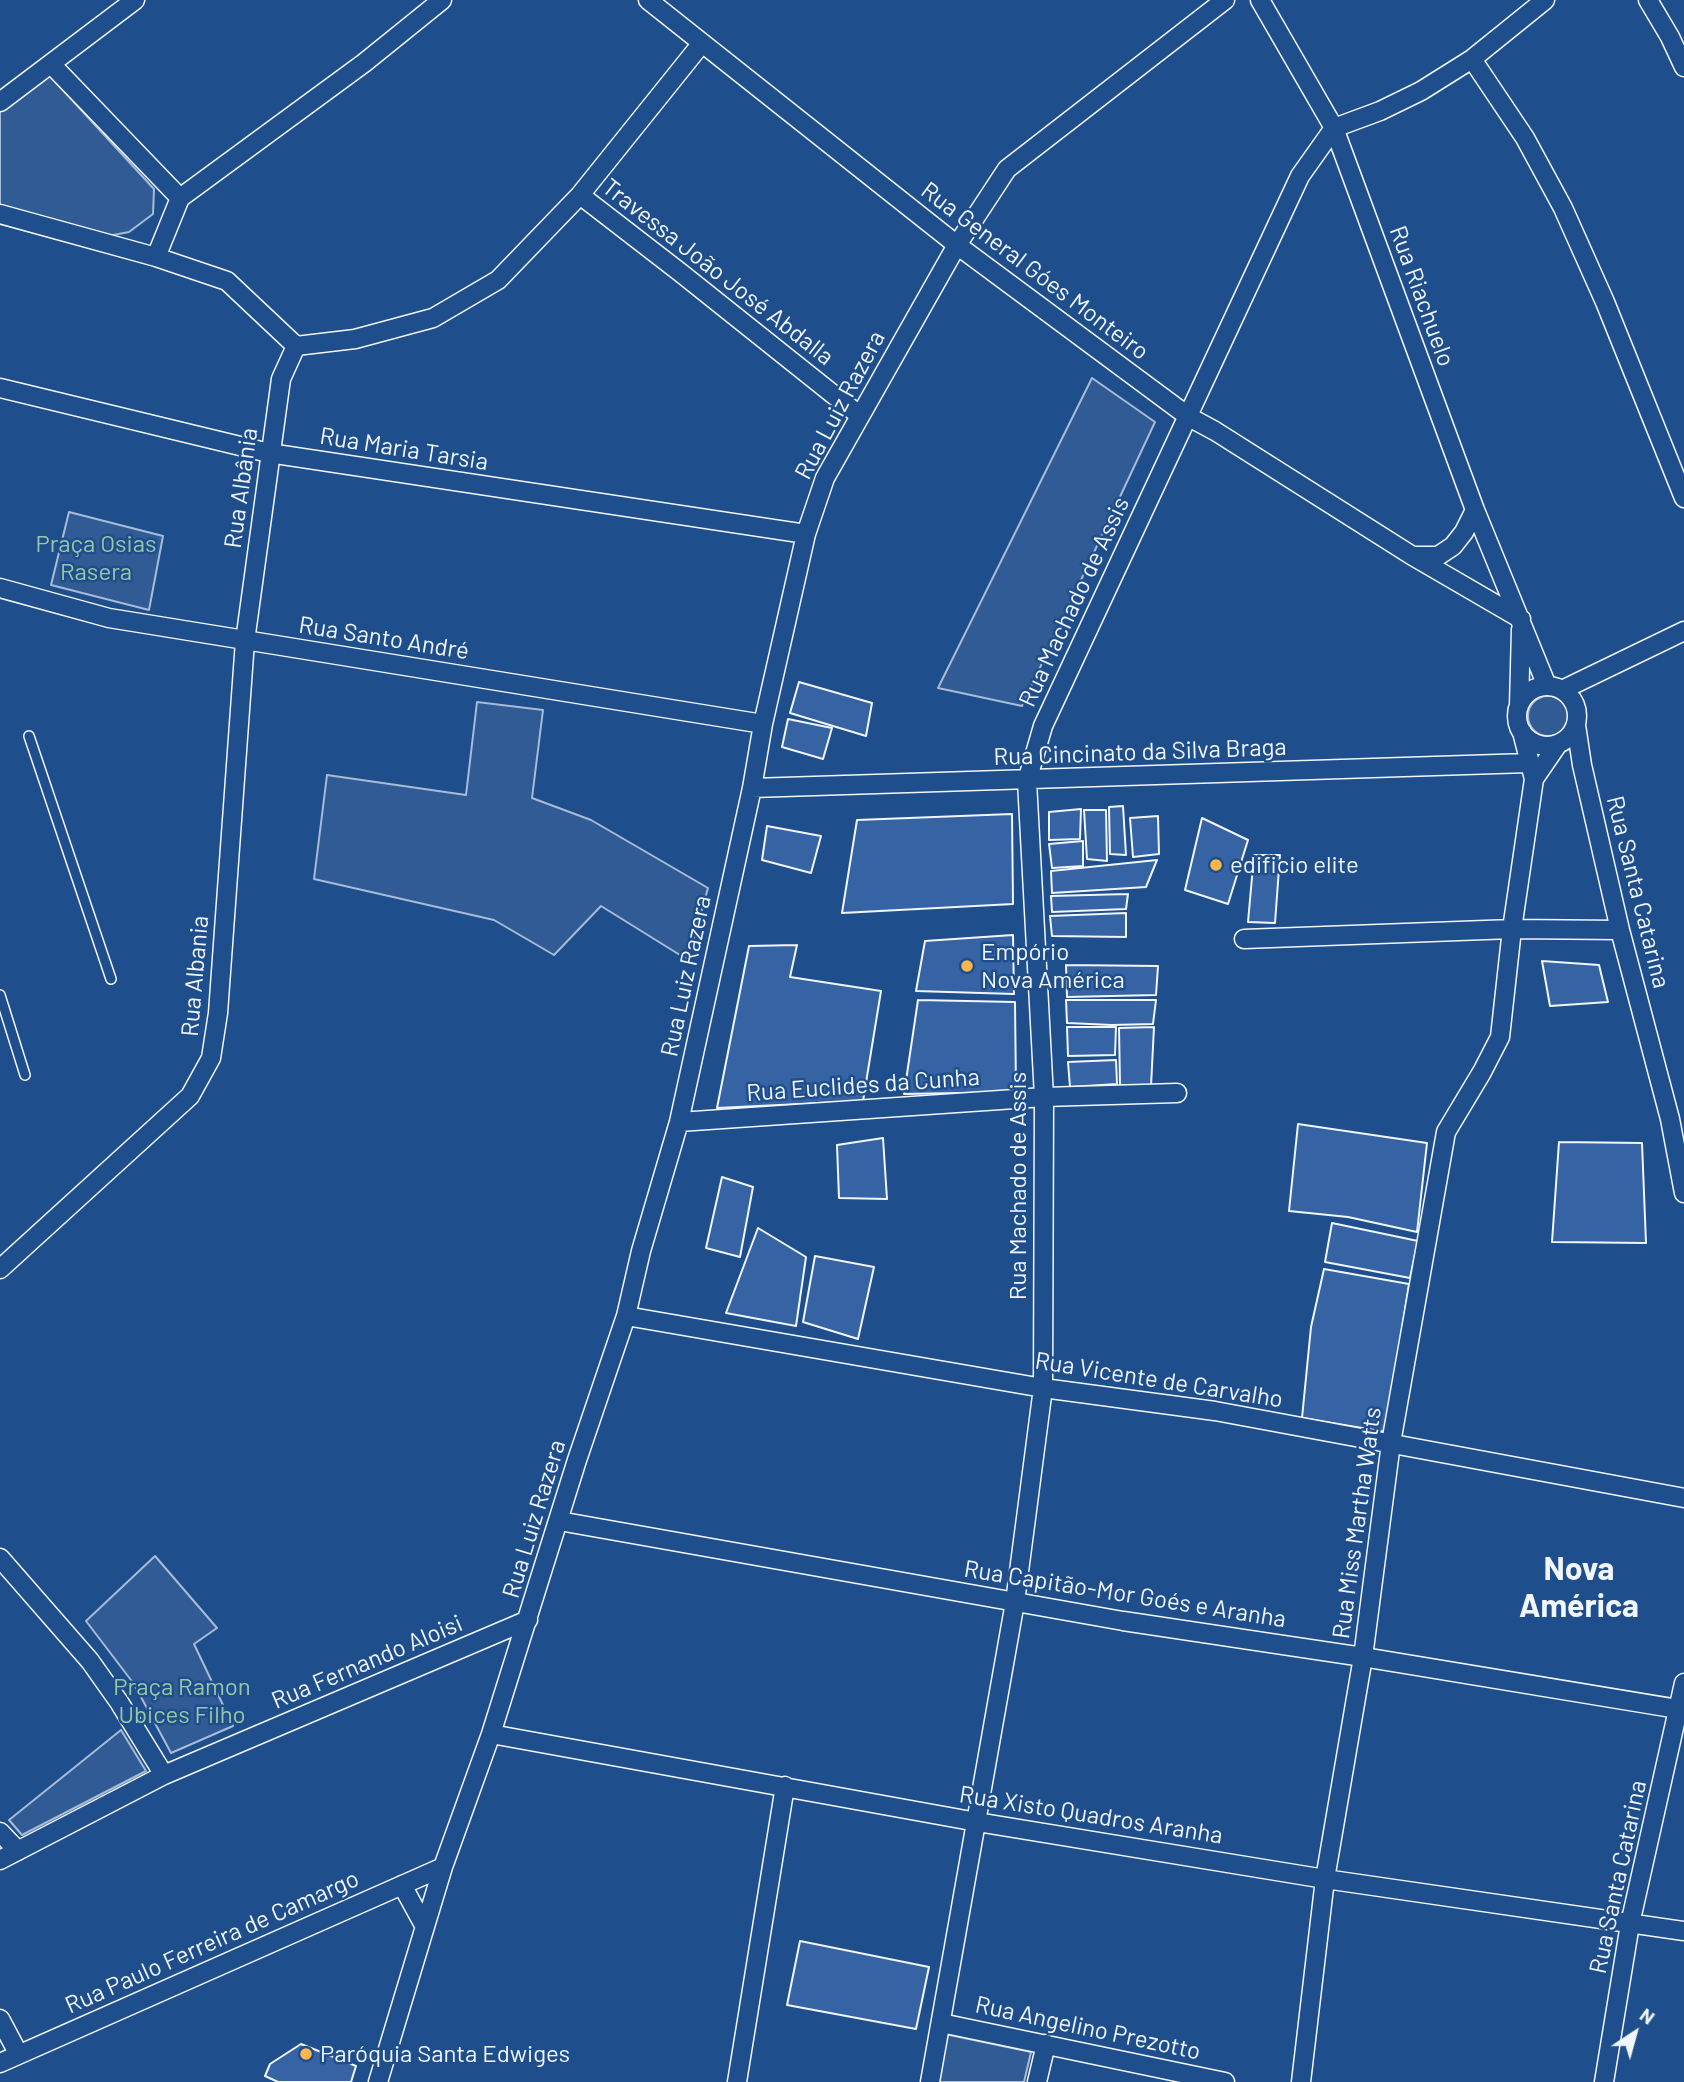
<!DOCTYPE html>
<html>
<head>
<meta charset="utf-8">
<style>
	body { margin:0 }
	#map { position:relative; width:1684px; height:2082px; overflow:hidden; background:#1f4e8c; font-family:Barlow,sans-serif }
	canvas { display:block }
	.north { position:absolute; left:1600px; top:1998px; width:70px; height:70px; -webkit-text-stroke:5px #1f4e8c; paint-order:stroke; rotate:36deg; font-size:19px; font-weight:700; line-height:28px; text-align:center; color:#f2f6ff }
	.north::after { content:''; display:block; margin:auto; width:24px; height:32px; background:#f2f6ff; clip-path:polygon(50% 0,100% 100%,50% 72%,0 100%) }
</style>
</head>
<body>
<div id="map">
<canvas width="1684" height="2082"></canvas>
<div class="north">N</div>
</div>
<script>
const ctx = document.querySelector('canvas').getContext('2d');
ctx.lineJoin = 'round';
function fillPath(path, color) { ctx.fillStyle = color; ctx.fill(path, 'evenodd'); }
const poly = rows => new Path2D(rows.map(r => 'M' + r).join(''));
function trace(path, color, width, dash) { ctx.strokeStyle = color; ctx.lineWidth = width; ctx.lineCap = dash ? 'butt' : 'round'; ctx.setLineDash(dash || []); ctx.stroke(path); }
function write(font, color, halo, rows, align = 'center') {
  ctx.font = font + ' Barlow,sans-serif'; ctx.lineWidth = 5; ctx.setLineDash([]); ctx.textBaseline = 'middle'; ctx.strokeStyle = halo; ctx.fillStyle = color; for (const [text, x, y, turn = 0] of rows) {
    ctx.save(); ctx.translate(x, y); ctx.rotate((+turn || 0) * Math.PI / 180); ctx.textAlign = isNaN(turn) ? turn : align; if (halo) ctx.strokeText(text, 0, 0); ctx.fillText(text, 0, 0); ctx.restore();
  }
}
const built = poly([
	[48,74,154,189,153,214,129,232,103,237,0,209,0,109,48,74],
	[1092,378,1155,422,1022,706,938,688,1092,378],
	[69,512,163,536,149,610,51,585,69,512],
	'1528 716a20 20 0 1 1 40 0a20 20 0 1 1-40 0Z',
	[477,702,543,710,532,798,591,820,708,888,688,960,601,906,554,955,494,920,314,879,327,775,466,795,477,702],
	[155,1556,217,1628,194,1644,233,1726,171,1753,134,1684,86,1621,155,1556],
	[121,1730,146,1771,22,1835,9,1820,121,1730],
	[945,2034,1031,2052,1024,2082,937,2082,945,2034]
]);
const building = poly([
	[799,682,872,703,866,736,790,713,799,682],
	[788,719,832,728,823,759,782,747,788,719],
	[1123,806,1126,855,1110,854,1109,807,1123,806],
	[1081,809,1080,839,1049,840,1049,812,1081,809],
	[1084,810,1106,810,1107,861,1087,859,1084,810],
	[1012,814,1013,904,842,913,857,820,1012,814],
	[1158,816,1159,854,1133,857,1130,818,1158,816],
	[1202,818,1248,840,1228,904,1185,890,1202,818],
	[767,826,821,836,811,873,762,860,767,826],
	[1083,841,1083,866,1052,868,1049,844,1083,841],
	[1254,855,1280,855,1275,923,1248,922,1254,855],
	[1157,860,1146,887,1052,893,1051,871,1157,860],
	[1128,894,1126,909,1052,912,1051,896,1128,894],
	[1126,913,1126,937,1052,936,1050,916,1126,913],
	[1013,935,1014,994,916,991,925,941,1013,935],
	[797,945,790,977,881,991,863,1101,717,1108,749,946,797,945],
	[1542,961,1599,965,1608,1002,1550,1006,1542,961],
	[1066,965,1158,966,1156,995,1067,997,1066,965],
	[918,1000,1015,1002,1016,1092,904,1094,918,1000],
	[1066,1000,1156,1000,1153,1024,1112,1025,1067,1023,1066,1000],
	[1067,1027,1116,1027,1115,1055,1068,1056,1067,1027],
	[1154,1027,1151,1086,1120,1085,1119,1028,1154,1027],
	[1116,1060,1117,1084,1070,1087,1068,1062,1116,1060],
	[1298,1124,1427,1143,1417,1232,1348,1217,1289,1211,1298,1124],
	[883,1138,887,1199,839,1198,837,1145,883,1138],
	[1559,1142,1642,1143,1646,1243,1552,1242,1559,1142],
	[722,1177,753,1187,740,1257,706,1248,722,1177],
	[1332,1223,1418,1241,1410,1278,1325,1262,1332,1223],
	[758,1228,806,1257,796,1326,726,1313,758,1228],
	[815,1256,874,1267,858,1339,803,1322,815,1256],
	[1324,1269,1409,1284,1386,1432,1302,1418,1311,1327,1324,1269],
	[800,1941,929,1967,916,2029,787,2005,800,1941],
	[301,2044,356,2066,351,2082,278,2082,265,2076,270,2064,301,2044]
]);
const service = poly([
	[29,736,111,979],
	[0,995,25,1075]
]);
const minor = poly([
	[648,0,957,245,1189,417,1215,431,1411,555,1521,619],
	[1260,0,1334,128,1475,510,1547,686],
	[1648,0,1670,37,1684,67],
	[1472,59,1525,138,1563,208,1605,302,1684,498],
	[51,64,180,198],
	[0,102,135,0],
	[580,195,681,273,859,415],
	[0,214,156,257,227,281,296,346],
	[156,257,180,198,364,63,442,0],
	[296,346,355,339,433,318,498,280,580,195,702,43],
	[0,388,269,453,806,534],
	[1415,556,1438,556,1453,546,1464,532,1475,510],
	[0,588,109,618,763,724],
	'1517 716a30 30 0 1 1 60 0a30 30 0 1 1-60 0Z',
	[1562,690,1684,631],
	[1519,706,1521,629],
	[1576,725,1582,765,1620,930,1670,1119,1684,1193],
	[1534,779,1558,744],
	[752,788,1528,763],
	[1244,939,1512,929,1620,930],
	[679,1122,1044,1097,1177,1093],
	[0,1269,190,1096,211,1058,218,1013,245,641,281,379,296,346],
	[626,1316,1043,1388,1215,1411,1684,1498],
	[559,1521,1123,1621,1363,1657,1684,1710],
	[0,1558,90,1661,119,1702,164,1775],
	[491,1734,977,1822,1325,1879,1684,1931],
	[0,1832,18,1851],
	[0,1860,164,1775,528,1620],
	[402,1885,425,1927],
	[0,2019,18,2053],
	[941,2023,1225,2082],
	[0,2063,443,1867],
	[378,2082,443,1867,491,1734,577,1460,626,1316,641,1251,679,1122,752,788,763,724,806,534,825,478,957,245,1007,169,1225,0],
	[737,2082,785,1786],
	[930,2082,1015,1602,1043,1388,1044,1097,1027,781,1043,726,1300,176,1334,128,1380,111,1421,91,1472,59,1545,0],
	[1037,2082,1046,2044],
	[1301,2082,1325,1879,1363,1657,1391,1443,1446,1132,1482,1072,1500,1037,1512,929,1534,779,1522,732],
	[1604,2082,1630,1924,1684,1683]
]);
const markers = [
	[1216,865,7,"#ffb74d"],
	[967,966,7,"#ffb74d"],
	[306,2054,7,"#ffb74d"]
];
const streetNames = [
	["Rua General Góes Monteiro",1035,271,37],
	["Travessa João José Abdalla",718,272,38],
	["Rua Riachuelo",1422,296,70],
	["Rua Luiz Razera",840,405,-62],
	["Rua Maria Tarsia",404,449,9],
	["Rua Albânia",241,488,-82],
	["Rua Machado de Assis",1074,602,-65],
	["Rua Santo André",384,638,9],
	["Rua Cincinato da Silva Braga",1140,752,-2],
	["Rua Santa Catarina",1638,892,76],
	["Rua Albania",195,976,-85],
	["Rua Luiz Razera",686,976,-78],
	["Rua Euclides da Cunha",863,1085,-4],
	["Rua Machado de Assis",1018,1186,-90],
	["Rua Vicente de Carvalho",1159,1380,9],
	["Rua Luiz Razera",534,1519,-73],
	["Rua Miss Martha Watts",1357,1523,-82],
	["Rua Capitão-Mor Goés e Aranha",1125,1594,9],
	["Rua Fernando Aloisi",367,1662,-23],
	["Rua Xisto Quadros Aranha",1091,1815,9],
	["Rua Santa Catarina",1618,1877,-78],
	["Rua Paulo Ferreira de Camargo",212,1942,-24],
	["Rua Angelino Prezotto",1088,2028,12]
];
const parkNames = [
	["Praça Osias",96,544],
	["Rasera",96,572],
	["Praça Ramon",182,1687],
	["Ubices Filho",182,1715]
];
const poiNames = [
	["edificio elite",1230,865],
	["Empório",981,952],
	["Nova América",981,980],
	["Paróquia Santa Edwiges",320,2054]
];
const districtNames = [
	["Nova",1579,1569],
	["América",1579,1606]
];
fillPath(built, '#305b95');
trace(built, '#a8bbd7', 2);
fillPath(building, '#3563a3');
trace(building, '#f2f6ff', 2);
trace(service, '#f2f6ff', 12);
trace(minor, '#f2f6ff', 21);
trace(service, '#1f4e8c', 9);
trace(minor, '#1f4e8c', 18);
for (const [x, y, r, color] of markers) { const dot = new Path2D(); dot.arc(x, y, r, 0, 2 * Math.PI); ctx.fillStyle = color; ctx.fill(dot); trace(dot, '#1f4e8c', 2.5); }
write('24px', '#f2f6ff', '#1f4e8c', streetNames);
write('24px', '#97c8a6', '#1f4e8c', parkNames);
write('24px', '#f2f6ff', '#1f4e8c', poiNames, 'left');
write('bold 32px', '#f2f6ff', '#1f4e8c', districtNames);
</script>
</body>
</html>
